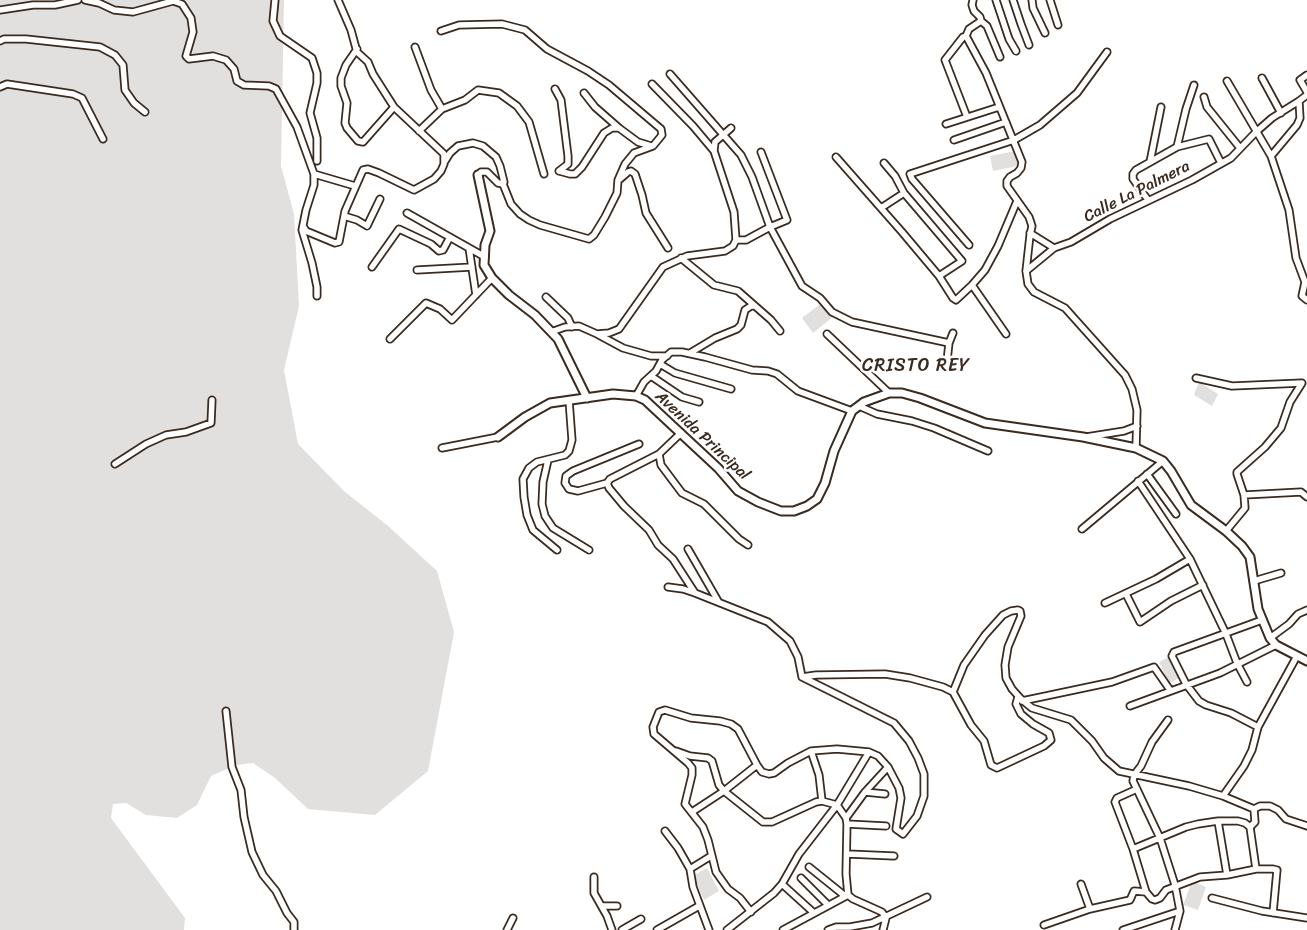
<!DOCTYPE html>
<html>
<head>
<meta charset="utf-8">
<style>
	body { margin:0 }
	canvas { display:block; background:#fff }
</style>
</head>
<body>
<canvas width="1307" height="930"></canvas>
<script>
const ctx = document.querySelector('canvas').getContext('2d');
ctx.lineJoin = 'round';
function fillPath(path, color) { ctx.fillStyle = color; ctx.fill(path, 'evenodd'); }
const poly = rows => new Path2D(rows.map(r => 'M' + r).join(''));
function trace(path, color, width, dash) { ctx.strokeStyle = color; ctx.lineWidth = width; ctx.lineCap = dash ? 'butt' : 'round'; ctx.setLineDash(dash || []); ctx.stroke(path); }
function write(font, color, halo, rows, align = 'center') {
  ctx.font = font + ' Sriracha,sans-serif'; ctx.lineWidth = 5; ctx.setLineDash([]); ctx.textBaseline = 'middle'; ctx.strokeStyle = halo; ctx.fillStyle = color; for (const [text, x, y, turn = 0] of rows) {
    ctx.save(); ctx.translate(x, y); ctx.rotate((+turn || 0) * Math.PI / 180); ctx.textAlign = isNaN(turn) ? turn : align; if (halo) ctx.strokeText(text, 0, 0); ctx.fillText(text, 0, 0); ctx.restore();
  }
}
const green = poly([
	[0,0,284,0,281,166,294,214,299,306,284,370,298,444,345,492,387,525,437,571,454,632,428,771,375,815,308,809,275,778,253,763,236,765,211,776,197,805,177,818,146,815,126,803,113,804,111,818,185,918,184,930,0,930],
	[1015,151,1018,166,993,171,990,156],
	[823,302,834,316,813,333,802,318],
	[1199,382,1218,394,1212,406,1194,395],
	[1169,657,1179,678,1169,683,1159,662],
	[707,868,719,891,704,900,693,876],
	[1192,881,1206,887,1198,910,1183,905]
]);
const minor = poly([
	[85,0,99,3,114,10,133,12,173,1,182,4,191,18,193,32,186,56,189,59,213,56,226,60,234,69,237,81,244,85,269,86,276,89,297,127,314,174,314,185,306,210,302,230,312,263,317,287,317,296],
	[275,0,273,21,280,36,312,58,317,73,317,83,310,113,317,138,317,161],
	[973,0,972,5,974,11,980,17,981,21,969,29,966,36,986,73,1022,162,1021,168,1017,173,1010,177,1007,181,1007,186,1029,217,1032,226,1030,235,1026,271,1028,284,1034,292,1065,308,1125,375,1132,389,1137,410,1136,448],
	[996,0,1009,39,1016,51],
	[1013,0,1021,24,1029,45],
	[1032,0,1033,8,1045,33],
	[1050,0,1058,25],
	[0,10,33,5,55,5,78,0],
	[981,21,987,26,1000,57],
	[441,31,459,25,502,24,525,30,547,49,588,71,609,85,661,129,662,135,653,146,634,153,625,164,618,180,617,193,605,217,594,235,589,239,540,225,529,220,520,214,511,204,503,184,498,183,487,172,481,172,478,175],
	[966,36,963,37,945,60,967,117],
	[0,41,4,39,26,39,100,47,115,55,123,65,125,90,134,103,145,112],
	[415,47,431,90,442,109],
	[357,49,346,65,341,78,341,86,347,103,345,123,347,128,358,141,363,142,394,107],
	[670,74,741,155,752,177,770,227,802,286,820,298,832,312,852,322,949,343],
	[1307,75,1300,80,1307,92],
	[1262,78,1281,113],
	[1227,81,1271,156,1289,210,1296,258,1305,282,1302,296,1307,300],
	[652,84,693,126,714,151],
	[0,87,7,84,73,94,82,98,103,139],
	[555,89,561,100,568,156,568,164,559,171],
	[584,93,595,107,619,128],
	[1204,97,1207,107,1240,148],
	[946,124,999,107],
	[419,131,442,109,465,100,478,90,499,93,517,106,529,122,544,174],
	[954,140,1006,122],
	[1177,147,1186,109,1194,85],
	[1271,156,1297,125,1300,118,1299,101,1307,95],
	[836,157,902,232,939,276,953,298,956,300,972,285,985,270,998,246,1017,201],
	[445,161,450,153,458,146,473,143,483,146,496,157,500,166,504,182,503,184],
	[1150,162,1161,107],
	[884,163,895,176,904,193,962,261,939,276],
	[559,171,570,174,575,174,582,167,604,133,612,128,619,128,638,142,651,146],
	[314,174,355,186],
	[620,179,628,172,631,171,635,174,642,195,646,213,668,248],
	[1148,200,1133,179,1133,174,1136,170,1177,147,1209,139,1221,163],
	[881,208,904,193],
	[407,213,485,257],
	[344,216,357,220,367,226,380,199],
	[303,226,306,231,335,243,339,242,345,211,363,170,368,169,379,173,414,190,434,179,441,171,444,164,444,154,394,107,373,74,368,62,357,52,351,30,338,0],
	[1030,233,1054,248],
	[736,240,746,240,770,227,787,220,761,152],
	[969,245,912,179,910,174,1014,140,1040,125,1077,93,1107,52],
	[469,248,476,295],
	[681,258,714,285,738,291,771,320,780,331],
	[372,267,399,229,431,244,439,251,443,250,450,237],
	[417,270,472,267],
	[1026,271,1054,248,1071,242,1110,219,1192,180,1231,158,1256,132,1272,118,1299,101],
	[972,285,1006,334],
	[546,297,568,318,572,327],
	[551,332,565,327,579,326,597,334,609,333,619,329,663,267,687,256,725,251,733,246,736,240,734,212,714,151,715,142,731,128],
	[597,334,623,348,651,356,667,356],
	[827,334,889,393],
	[390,339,426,303,440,309,452,320,492,278],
	[690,353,715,338,737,329,741,325,745,310,751,306,755,306],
	[947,361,949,343,953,333],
	[660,364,675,373,731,389],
	[651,376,682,397,699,402],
	[1196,378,1232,386,1302,383,1290,402,1281,428,1265,447,1237,472,1237,474,1244,495,1245,508,1226,531],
	[636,396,644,382,656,371,662,360,671,352,682,352,705,357,752,370,768,371,777,374,798,391,852,411],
	[859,406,877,414,912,421,934,428,988,451],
	[681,433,659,454,610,479,607,483,609,488,624,506,649,530,658,545,673,559,695,593],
	[1086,437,1124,431,1137,426],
	[442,448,498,437],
	[659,454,661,465,682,493,704,504,739,539,748,545],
	[548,460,543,482,542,504,545,516,553,528,589,550],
	[115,464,146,444,166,435,186,432,211,423,212,400],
	[1147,474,1176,514],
	[1138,481,1190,559],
	[607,483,578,491,569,489,565,483,566,476,573,471,639,444],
	[1244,495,1301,492,1307,497],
	[1082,529,1163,461],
	[688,549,718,601],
	[557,550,533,530,527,515,524,497,523,479,529,468,537,462,565,455,569,451,572,440,569,400],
	[1254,581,1281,573],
	[668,587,683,589,695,593,768,622,790,641,798,657,802,677],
	[1126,594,1140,622,1171,601,1203,585],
	[1105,603,1156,579,1190,559,1226,634,1237,663,1247,682],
	[1270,638,1289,624,1298,614,1307,610],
	[802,677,816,675,885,674,910,678,943,687,953,692,971,725,984,741,991,765,997,768,1044,746,1051,740,1049,733,1033,724,1021,714,1016,704,1018,697],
	[953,692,964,665,985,635,1003,615,1011,611,1018,610,1020,611,1021,616,1008,647,1005,665,1006,678,1012,689,1021,699,1032,708,1071,720,1092,741,1104,758,1119,771,1189,786,1223,796,1254,809,1255,822,1250,827],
	[1022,701,1112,682,1154,667,1170,690],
	[1130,706,1220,673,1276,645],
	[226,711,232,767,241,790,244,817,252,852,263,875,276,891,287,913,294,922,294,930],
	[1258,727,1231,713,1206,705,1199,701,1186,684,1172,656,1174,652,1262,620],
	[676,751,690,756,708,758,712,761,719,785,724,791,763,822,772,822,816,802,822,801,837,805,846,818,847,824,846,874,848,895,853,899,882,912,886,918,883,930],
	[811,751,819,775,822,801],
	[1137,789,1117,798,1115,802,1133,849,1146,892],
	[865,792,885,794],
	[1223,796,1244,766,1252,750,1258,727,1297,656],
	[1254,809,1260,806,1270,806,1278,810,1286,819,1307,826],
	[692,812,724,791,757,765],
	[846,818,865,792,888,767],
	[1218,821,1227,875],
	[847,824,886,826],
	[665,831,678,848,690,869,693,887,709,930],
	[1133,849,1186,827,1198,824,1218,821,1238,821,1245,823,1250,827,1256,869],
	[848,854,894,856],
	[809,867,845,896],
	[690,869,711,856],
	[594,877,594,893,607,916,612,930],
	[801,878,828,905],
	[782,884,814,913],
	[1081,884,1090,909],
	[1212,898,1262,911,1307,918],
	[602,906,617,906],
	[751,912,740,898,728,889,716,872,708,840,703,827,685,804,692,775,692,768,688,763,654,734,653,727,659,712,665,710,691,718,720,721,731,724,738,729,757,765,762,772,769,774,774,773,788,763,811,751,837,749,869,752,878,756,888,767,899,788,901,798,896,829,903,834,917,816,924,796,924,774,918,758,909,741,894,723,802,677],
	[1044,925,1090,909,1130,900,1134,891,1146,892,1152,899,1155,900,1160,898,1166,890,1200,877,1227,875,1256,869,1273,869,1277,870,1273,913],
	[507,930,513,918],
	[622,930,641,919],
	[657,930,699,906],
	[727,930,774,893,782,884,799,854,837,805,869,752],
	[783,930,848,895],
	[828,930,836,927,850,927,872,923,927,897],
	[1123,930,1180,911,1175,885,1160,838,1133,781,1134,775,1141,766,1152,742,1168,720],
	[1175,930,1180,911]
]);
const tertiary = poly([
	[478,175,490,231,485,245,484,265,492,278,509,295,535,315,558,339,587,398],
	[498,437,525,417,550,403,613,394,636,396,645,400,675,428,718,468,738,491,758,502,781,511,794,511,807,506,817,499,825,483,834,451,852,411,864,402,889,393,902,393,920,398,985,423,1083,437,1136,448,1163,461,1171,471,1191,505,1226,531,1242,546,1250,557,1258,609,1270,638,1276,645,1307,661]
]);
const streetNames = [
	["Calle La Palmera",1137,192,-27],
	["Avenida Principal",702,436,43]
];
const neighbourhoodNames = [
	["CRISTO REY",916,366]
];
fillPath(green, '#e2e0de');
trace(minor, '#3b2a1e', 9);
trace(tertiary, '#3b2a1e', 11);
trace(minor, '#fff', 5.5);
trace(tertiary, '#fff', 7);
write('16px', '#3b2a1e', '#fff', streetNames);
ctx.letterSpacing = '1px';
write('18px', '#3b2a1e', '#fff', neighbourhoodNames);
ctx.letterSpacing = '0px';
</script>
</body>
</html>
